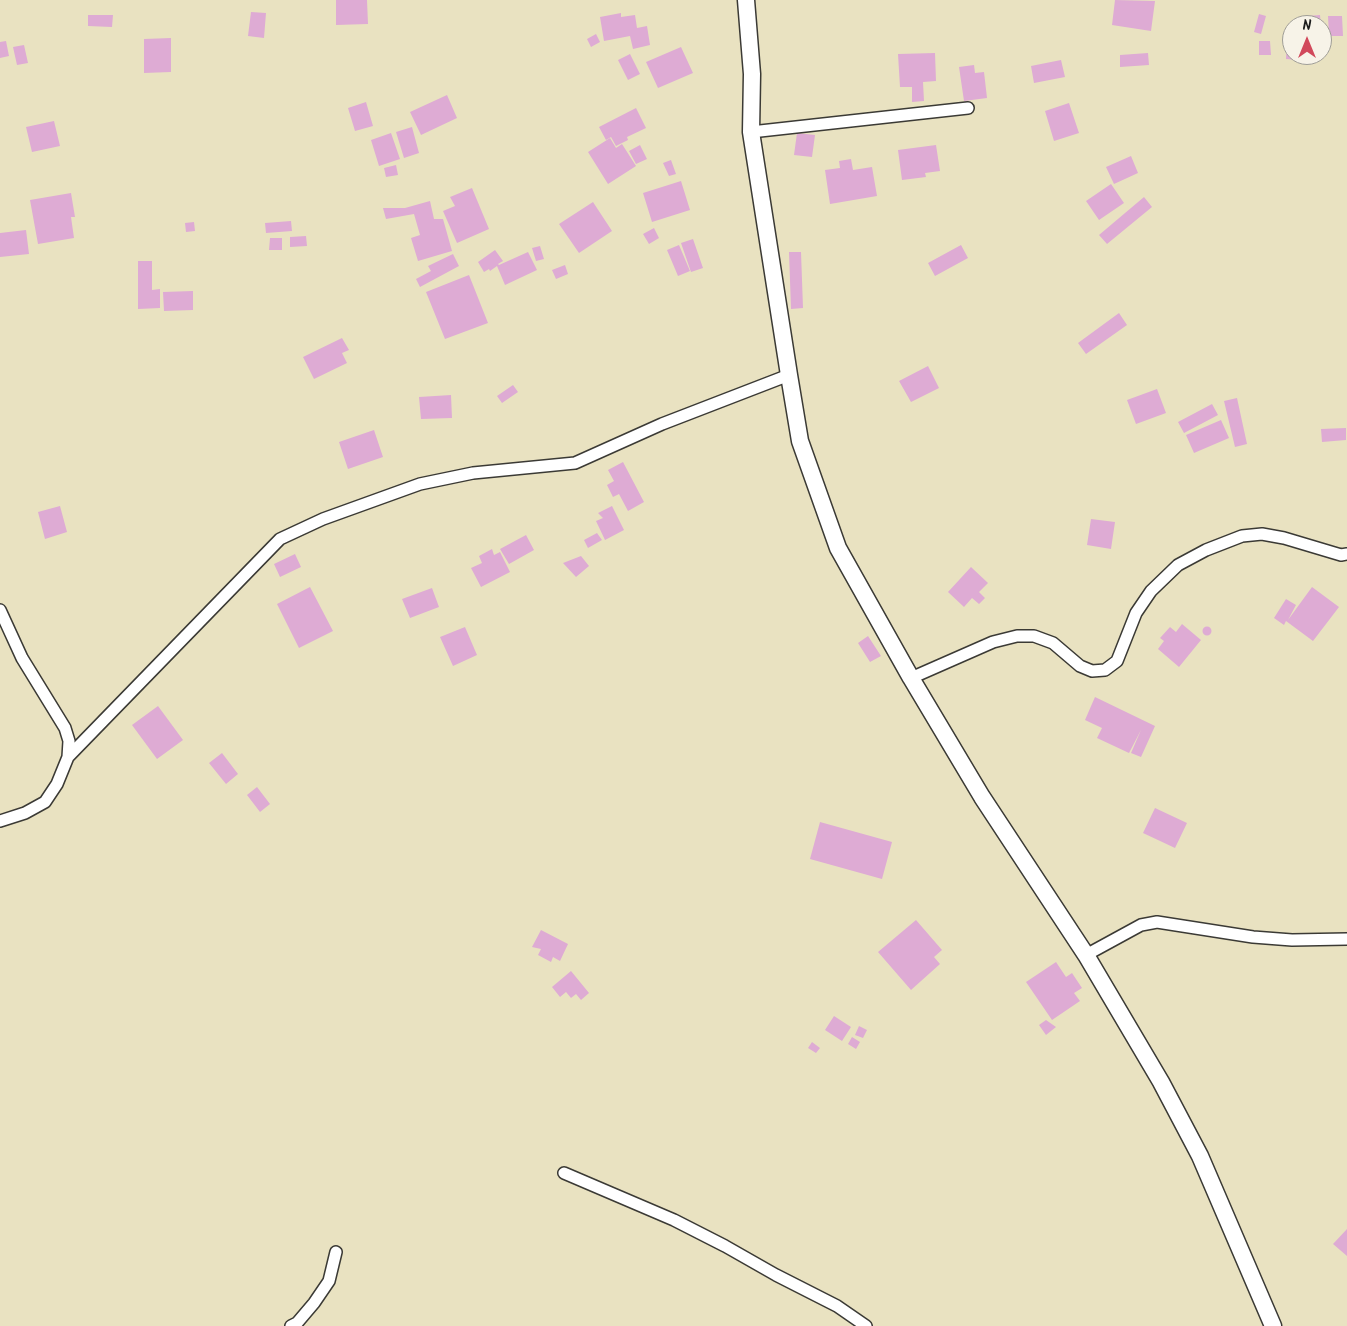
<!DOCTYPE html>
<html>
<head>
<meta charset="utf-8">
<style>
	body { margin:0 }
	#map { position:relative; width:1347px; height:1326px; overflow:hidden; background:#e9e2c1; font-family:Kalam,sans-serif }
	canvas { display:block }
	.north { position:absolute; left:1282px; top:15px; width:50px; height:50px; box-sizing:border-box; background:#f7f3e8; border:1px solid #9f9d96; border-radius:50%; rotate:0deg; font-size:14px; font-weight:700; line-height:20px; text-align:center; color:#1c1c1c }
	.north::after { content:''; display:block; margin:auto; width:18px; height:22px; background:#d1495b; clip-path:polygon(50% 0,100% 100%,50% 72%,0 100%) }
</style>
</head>
<body>
<div id="map">
<canvas width="1347" height="1326"></canvas>
<div class="north">N</div>
</div>
<script>
const ctx = document.querySelector('canvas').getContext('2d');
ctx.lineJoin = 'round';
function fillPath(path, color) { ctx.fillStyle = color; ctx.fill(path, 'evenodd'); }
const poly = rows => new Path2D(rows.map(r => 'M' + r).join(''));
function trace(path, color, width, dash) { ctx.strokeStyle = color; ctx.lineWidth = width; ctx.lineCap = dash ? 'butt' : 'round'; ctx.setLineDash(dash || []); ctx.stroke(path); }
const building = poly([
	[336,0,367,0,368,24,336,25],
	[1115,0,1155,1,1151,31,1112,25],
	[251,12,266,13,264,38,248,36],
	[621,13,621,17,635,15,637,28,647,26,650,45,633,49,630,36,604,41,600,17],
	[1259,14,1266,16,1261,34,1254,32],
	[88,15,113,15,112,27,88,26],
	[1320,15,1321,25,1308,25,1308,16],
	[1328,16,1342,16,1343,36,1329,36],
	[596,34,600,42,591,47,587,39],
	[1287,36,1292,36,1292,55,1301,55,1300,60,1286,59],
	[171,38,171,72,144,73,144,39],
	[6,41,9,56,0,58,0,42],
	[1259,41,1270,41,1271,55,1259,55],
	[24,45,28,63,17,65,13,47],
	[681,47,693,73,658,88,646,62],
	[935,53,936,81,923,82,924,101,912,102,912,87,900,87,898,54],
	[1148,53,1149,65,1120,67,1120,55],
	[630,54,640,74,628,80,618,60],
	[1061,60,1065,77,1034,83,1031,66],
	[974,65,975,73,984,72,987,98,964,101,959,67],
	[447,95,457,118,421,135,410,112],
	[366,102,373,126,355,131,348,108],
	[1069,103,1079,133,1054,141,1045,111],
	[636,108,646,128,627,137,628,140,616,146,611,137,606,140,599,127],
	[54,121,60,146,32,152,26,127],
	[412,127,419,153,404,158,396,132],
	[391,133,400,159,379,166,371,140],
	[797,133,815,135,812,157,794,155],
	[610,138,616,148,622,144,636,166,608,184,588,152],
	[640,145,647,159,636,164,629,151],
	[936,145,940,171,925,173,926,177,902,180,898,150],
	[1131,156,1138,173,1114,184,1106,167],
	[851,159,853,170,872,167,877,196,830,204,825,170,840,168,839,161],
	[671,160,676,174,669,176,663,163],
	[396,165,398,175,386,177,384,168],
	[681,181,690,210,652,222,643,193],
	[1111,184,1124,203,1099,220,1086,201],
	[472,188,489,229,457,243,443,211,455,206,450,197],
	[71,193,75,217,71,217,74,238,38,244,30,200],
	[1144,197,1152,207,1107,244,1099,235],
	[430,201,434,219,443,219,452,251,418,261,411,238,420,235,414,214,386,219,383,208,405,208],
	[593,202,612,231,579,253,559,224],
	[291,221,292,231,266,233,265,223],
	[194,222,195,231,186,232,185,223],
	[654,228,659,238,649,244,643,234],
	[26,230,29,254,0,257,0,233],
	[306,236,307,246,290,247,290,237],
	[270,238,282,238,282,250,269,250],
	[693,239,703,268,691,272,681,243],
	[679,245,690,271,678,276,667,250],
	[961,245,968,258,935,276,928,263],
	[540,246,544,259,536,261,532,248],
	[495,250,503,261,498,264,499,265,528,252,537,270,505,285,497,266,490,271,489,269,484,272,478,262],
	[789,252,801,252,803,308,791,309],
	[453,254,459,266,420,287,416,279,431,271,428,266],
	[138,261,152,261,152,290,160,289,160,308,138,309],
	[565,265,568,274,556,279,552,270],
	[469,275,488,323,445,339,426,292],
	[193,291,193,310,164,311,163,292],
	[1119,313,1127,325,1086,354,1078,343],
	[342,338,349,350,342,353,347,363,314,379,303,357],
	[928,366,939,388,911,402,899,381],
	[513,385,518,392,502,403,497,396],
	[1157,389,1166,413,1136,424,1127,400],
	[451,395,452,418,421,419,419,397],
	[1237,398,1247,444,1235,447,1224,401],
	[1212,404,1218,415,1184,433,1178,422],
	[1221,420,1229,438,1194,453,1186,435],
	[1346,428,1346,440,1322,442,1321,429],
	[374,430,383,457,348,469,339,442],
	[623,462,644,502,628,511,619,494,613,497,607,485,614,481,608,470],
	[60,506,67,532,45,539,38,512],
	[612,506,624,530,605,540,596,521,603,518,598,513],
	[1091,519,1115,522,1111,549,1087,545],
	[597,533,602,540,588,548,584,540],
	[526,535,534,550,509,564,500,549],
	[492,549,494,555,500,552,510,572,481,587,471,568,482,563,479,556],
	[295,554,301,567,280,577,274,564],
	[581,556,589,566,576,577,563,563],
	[971,567,988,583,979,592,985,598,979,604,972,598,964,607,948,592],
	[310,587,333,631,299,648,277,604],
	[1312,587,1339,607,1313,641,1286,621,1284,625,1274,618,1286,599,1296,605,1288,620],
	[432,588,439,607,410,618,402,599],
	[1182,624,1201,640,1179,667,1158,649,1164,641,1160,638,1170,627,1176,632],
	'1202.5 631a4.5 4.5 0 1 1 9 0a4.5 4.5 0 1 1-9 0Z',
	[465,627,477,655,453,666,440,637],
	[868,636,881,656,870,662,858,643],
	[1095,697,1155,726,1141,757,1131,753,1141,730,1129,753,1097,738,1102,728,1085,720],
	[158,706,183,740,157,759,132,725],
	[222,753,238,774,226,784,209,763],
	[257,787,270,804,260,812,247,795],
	[1155,808,1187,823,1175,848,1143,833],
	[820,822,892,842,882,879,810,859],
	[916,920,942,950,934,957,940,964,911,990,878,952],
	[541,930,568,944,560,961,553,957,551,962,538,955,541,949,532,947],
	[1056,962,1066,977,1072,973,1082,988,1074,993,1080,1001,1052,1020,1026,982],
	[571,971,589,993,581,1000,576,994,571,998,566,992,560,997,552,987],
	[834,1016,851,1027,842,1041,825,1030],
	[1046,1020,1056,1027,1046,1035,1039,1025],
	[859,1026,867,1030,863,1038,855,1035],
	[852,1037,860,1042,856,1049,848,1044],
	[812,1042,820,1048,816,1053,808,1048],
	[1347,1229,1347,1256,1333,1244]
]);
const street = poly([
	[751,132,968,108],
	[0,610,22,658,65,728,69,741,68,757,57,784,45,802,25,813,0,821],
	[911,678,993,642,1017,636,1034,636,1053,643,1080,666,1092,671,1105,670,1117,661,1136,613,1151,591,1178,565,1206,550,1242,536,1262,534,1284,538,1341,555,1347,554],
	[68,757,280,539,323,519,420,484,473,473,575,463,662,424,789,375],
	[1086,955,1141,925,1157,922,1253,937,1292,940,1347,939],
	[564,1173,674,1220,725,1246,776,1275,837,1306,866,1326],
	[291,1326,297,1323,314,1303,329,1281,336,1252]
]);
const secondary = poly([
	[746,0,752,74,751,132,789,375,800,441,838,548,911,678,982,797,1086,955,1161,1082,1200,1156,1273,1326]
]);
fillPath(building, '#deabd4');
trace(street, '#3b3a35', 14);
trace(secondary, '#3b3a35', 19);
trace(street, '#fff', 11);
trace(secondary, '#fff', 16);
</script>
</body>
</html>
